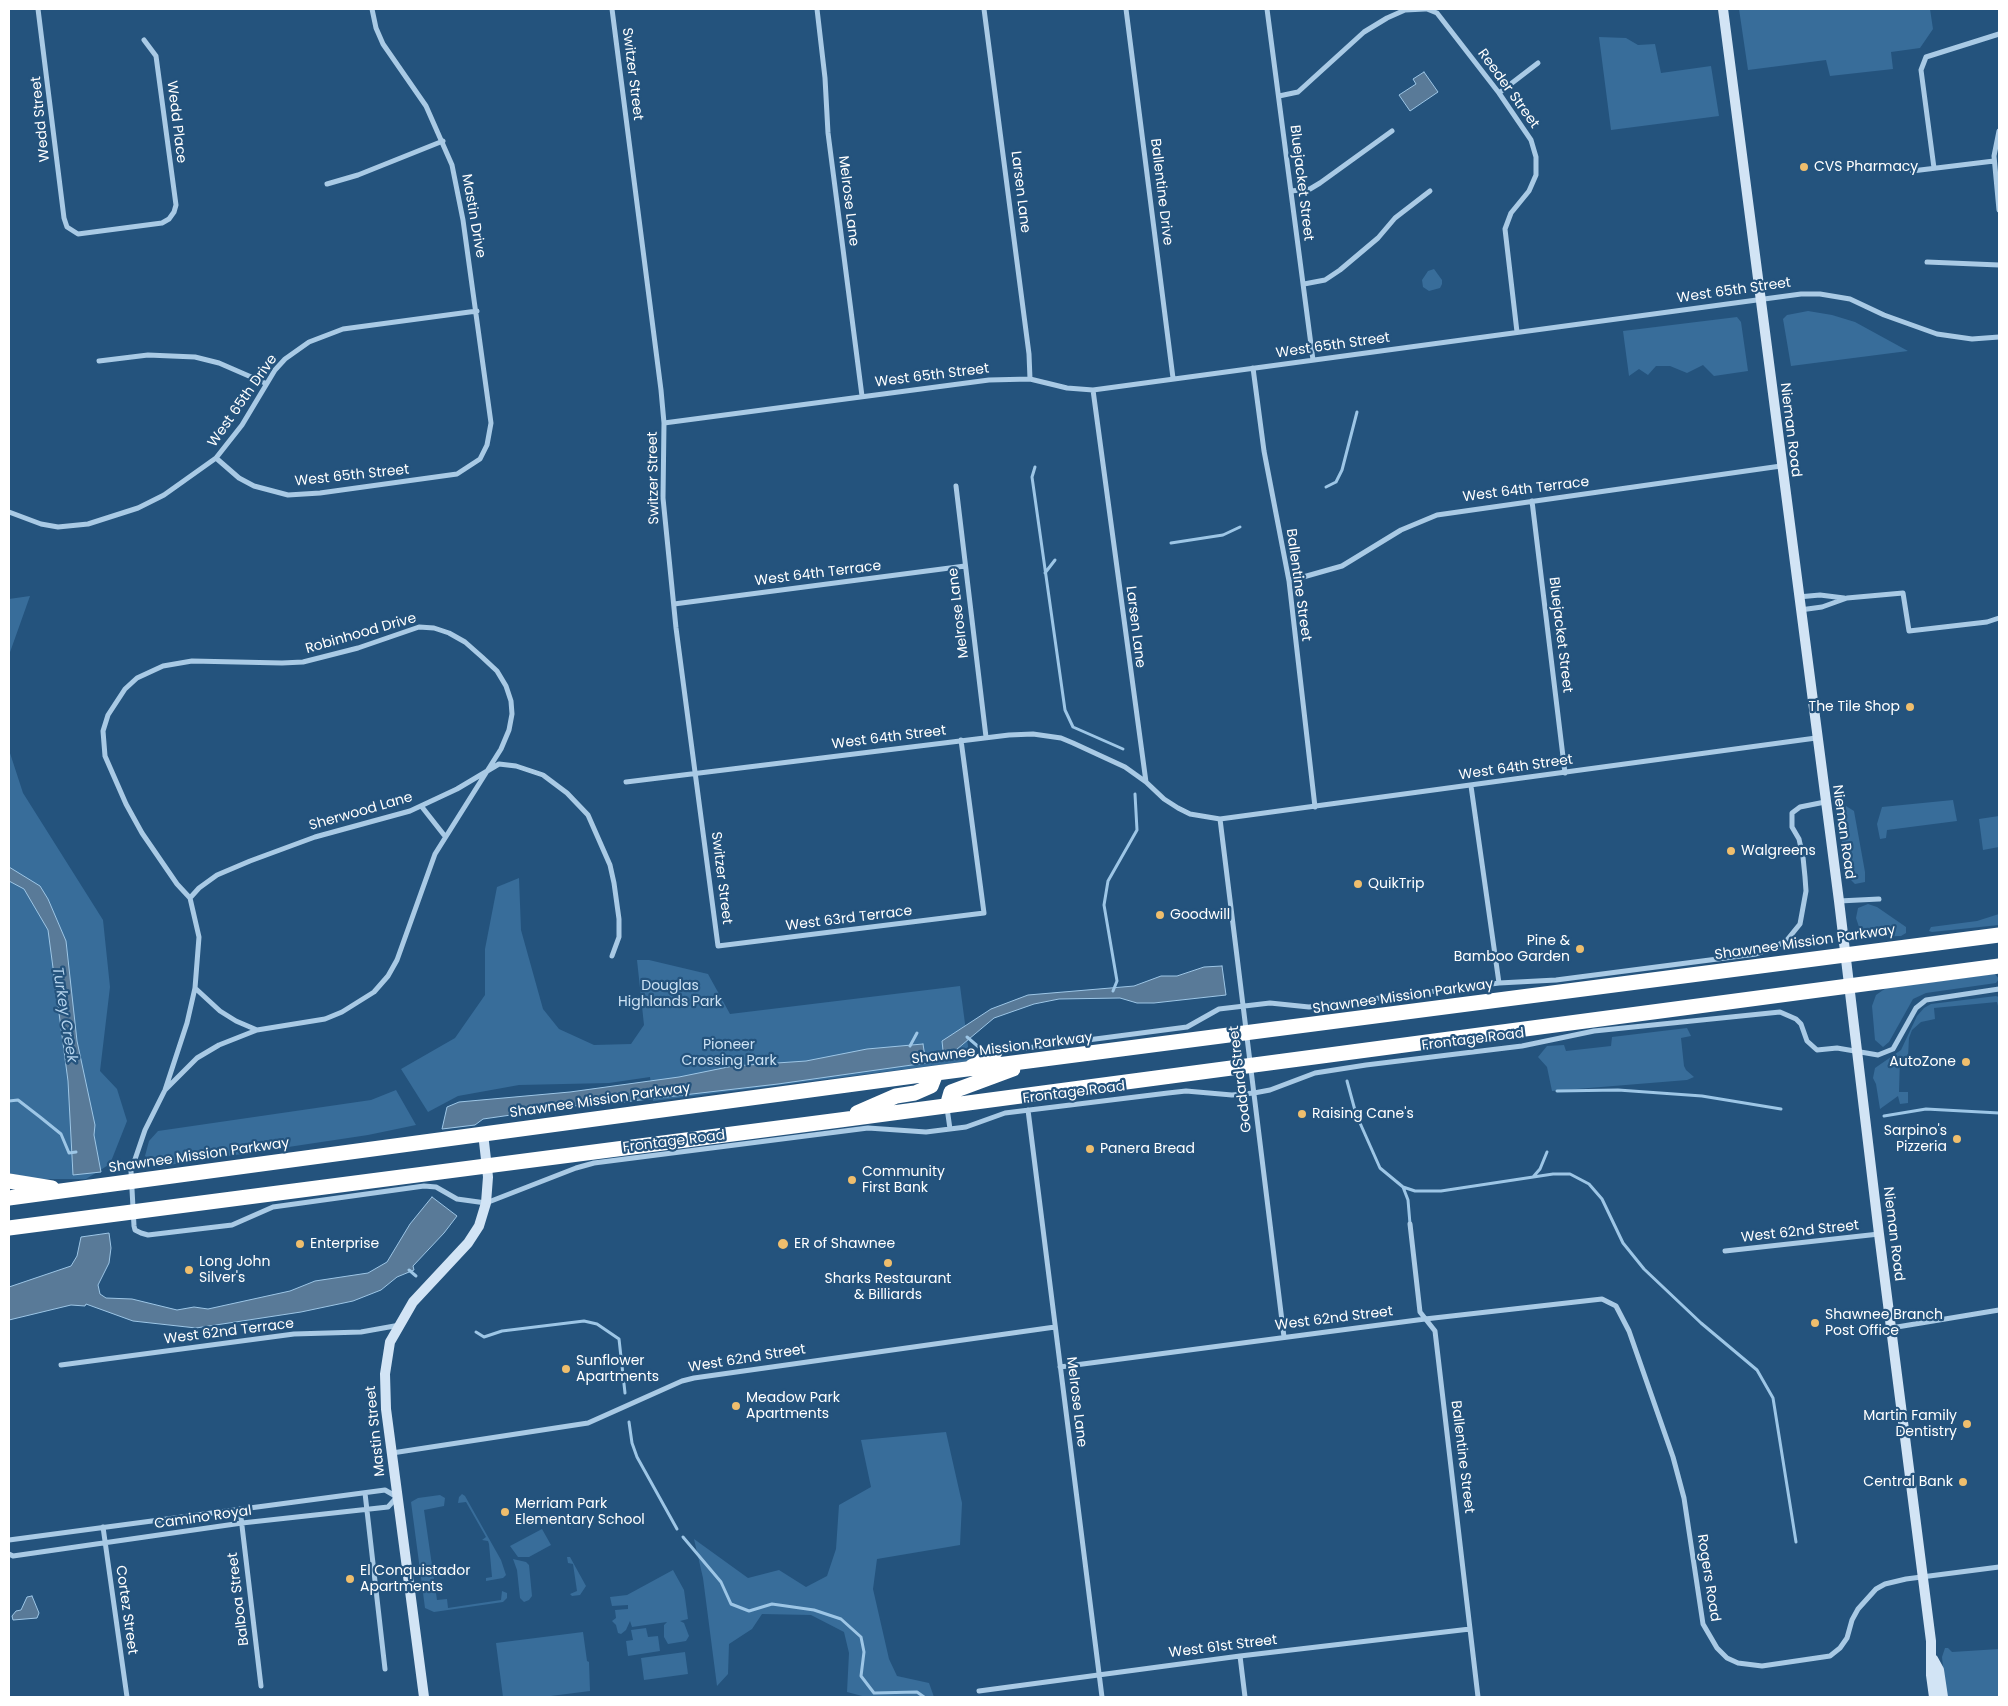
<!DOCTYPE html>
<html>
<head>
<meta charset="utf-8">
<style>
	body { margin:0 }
	#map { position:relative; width:2008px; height:1706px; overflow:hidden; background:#24537d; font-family:Poppins,sans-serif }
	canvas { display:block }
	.frame { position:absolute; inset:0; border:10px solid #fff; pointer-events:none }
</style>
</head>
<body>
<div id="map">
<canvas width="2008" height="1706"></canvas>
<div class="frame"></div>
</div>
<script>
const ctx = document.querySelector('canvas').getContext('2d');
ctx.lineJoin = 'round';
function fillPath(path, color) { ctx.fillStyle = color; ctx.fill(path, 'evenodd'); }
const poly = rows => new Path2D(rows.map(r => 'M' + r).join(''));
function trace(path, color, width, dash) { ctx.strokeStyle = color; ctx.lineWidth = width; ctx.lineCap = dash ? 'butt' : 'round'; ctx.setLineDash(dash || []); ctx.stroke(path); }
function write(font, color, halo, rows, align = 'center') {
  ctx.font = font + ' Poppins,sans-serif'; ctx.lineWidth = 4.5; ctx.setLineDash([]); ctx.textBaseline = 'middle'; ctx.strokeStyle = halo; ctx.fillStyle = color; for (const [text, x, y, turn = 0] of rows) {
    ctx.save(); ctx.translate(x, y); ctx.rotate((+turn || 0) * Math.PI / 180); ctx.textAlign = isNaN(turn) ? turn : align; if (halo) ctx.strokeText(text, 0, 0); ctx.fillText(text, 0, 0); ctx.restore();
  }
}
const green = poly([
	[1739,9,1930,9,1933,29,1920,48,1891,52,1893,69,1830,76,1826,60,1748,70],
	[1599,37,1626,38,1638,45,1655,44,1661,73,1711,66,1719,116,1611,130],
	[1434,269,1442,280,1442,284,1440,288,1429,291,1423,287,1422,280,1428,271],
	[1808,311,1832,315,1855,322,1908,351,1791,366,1783,319,1787,315],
	[1737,317,1741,322,1748,371,1714,376,1703,365,1687,373,1670,366,1656,366,1648,375,1639,369,1629,376,1623,331],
	[30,596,9,655,9,599],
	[9,750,23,793,103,920,110,987,100,1071,117,1089,127,1121,110,1164,86,1179,35,1179,9,1173],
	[1953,800,1957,821,1887,830,1886,838,1880,839,1877,824,1882,807],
	[1846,806,1854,811,1865,872,1865,882,1855,884,1848,877,1837,810],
	[1999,816,1999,847,1983,850,1979,819],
	[519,878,521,930,543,1009,559,1029,594,1045,631,1044,644,1025,637,960,649,960,708,974,730,1014,960,986,970,1061,653,1101,650,1077,609,1083,519,1085,458,1096,428,1112,401,1069,455,1038,485,995,485,949,497,887],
	[1868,904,1877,907,1906,927,1906,933,1901,936,1872,937,1859,927,1856,918,1858,908],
	[1999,914,1999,925,1932,932,1929,931,1931,927,1977,921],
	[1995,974,1999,979,1996,983,1926,993,1913,999,1889,1042,1883,1047,1875,1040,1872,1006,1876,995,1886,988],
	[1996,996,1999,997,1999,1010,1997,1002,1934,1008,1935,1019,1921,1022,1912,1030,1909,1038,1908,1057,1900,1057,1899,1092,1908,1092,1908,1103,1900,1104,1898,1096,1880,1109,1876,1084,1873,1078,1875,1068,1901,1050,1917,1016,1924,1008,1931,1004],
	[1687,1028,1691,1036,1681,1038,1684,1066,1686,1070,1694,1077,1687,1080,1552,1091,1547,1067,1538,1057,1547,1046,1564,1045,1566,1051,1611,1046,1612,1037],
	[396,1090,416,1125,368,1135,162,1166,145,1156,149,1141,158,1131,371,1100],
	[946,1432,962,1503,960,1545,877,1559,873,1589,889,1659,897,1676,929,1683,934,1697,866,1697,847,1692,849,1653,844,1632,811,1615,762,1614,752,1629,729,1644,728,1674,717,1686,703,1578,694,1539,748,1578,779,1570,806,1587,827,1576,836,1549,839,1505,871,1487,861,1440],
	[462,1494,465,1496,501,1560,506,1575,503,1578,486,1581,486,1578,492,1577,489,1544,488,1541,482,1540,486,1537,466,1502,458,1503,459,1497],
	[440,1495,445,1498,444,1506,424,1510,437,1600,447,1599,448,1608,501,1600,502,1591,507,1593,507,1598,503,1602,434,1612,425,1608,411,1502,418,1498],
	[542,1529,551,1545,529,1557,518,1557,510,1546],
	[567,1557,570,1557,586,1586,580,1595,572,1596,570,1594,577,1591,573,1564,568,1563],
	[513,1559,526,1562,529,1565,532,1596,529,1600,524,1602,520,1598,517,1570],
	[673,1570,684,1590,688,1619,680,1621,684,1623,689,1636,686,1641,668,1644,664,1637,664,1625,667,1622,632,1627,630,1621,626,1630,621,1634,618,1633,616,1625,612,1621,616,1618,615,1610,628,1609,628,1605,612,1606,610,1597,627,1595],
	[646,1628,648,1637,658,1636,660,1651,628,1656,626,1641,633,1640,631,1630],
	[583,1632,587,1661,589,1662,590,1691,543,1697,503,1697,496,1643],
	[1945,1648,1948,1648,1952,1652,1999,1649,1999,1697,1946,1697,1942,1657],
	[685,1652,688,1674,644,1680,641,1658]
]);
const water = poly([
	[1424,72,1438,92,1410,111,1399,95,1416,84,1413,79,1424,72],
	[9,867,40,886,48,899,66,941,77,1041,95,1125,94,1135,101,1172,73,1175,68,1081,48,930,24,889,9,881,9,867],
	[1222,966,1226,995,1154,1003,1137,1003,1120,998,1059,999,1034,1004,994,1018,944,1060,942,1041,991,1009,1028,995,1134,986,1161,976,1177,976,1204,967,1222,966],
	[923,1044,926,1063,778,1084,623,1102,534,1109,518,1114,483,1119,475,1125,442,1129,447,1107,459,1102,570,1092,679,1077,733,1066,806,1061,867,1049,923,1044],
	[432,1197,457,1216,444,1233,413,1266,414,1270,397,1277,381,1290,353,1301,301,1312,196,1328,133,1321,86,1304,85,1306,71,1305,9,1320,9,1287,71,1266,77,1256,81,1237,109,1233,111,1248,109,1263,98,1285,100,1294,106,1298,132,1299,177,1310,194,1307,208,1309,290,1291,315,1281,368,1273,387,1262,410,1224,432,1197],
	[32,1596,39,1613,37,1618,13,1620,12,1616,16,1611,21,1610,27,1597,32,1596]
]);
const stream = poly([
	[1035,467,1032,477,1065,710,1073,727,1123,749],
	[1326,487,1336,482,1342,470,1357,412],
	[1171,543,1223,535,1240,527],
	[1045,573,1055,560],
	[1113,991,1117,981,1104,905,1108,881,1137,830,1135,794],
	[967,1037,981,1049],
	[910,1046,917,1033],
	[1347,1081,1356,1114,1380,1168,1403,1187,1415,1191,1441,1191,1553,1174,1570,1174,1589,1184,1602,1199,1623,1243,1644,1269,1701,1323,1757,1370,1773,1398,1796,1542],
	[1557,1091,1618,1090,1702,1096,1781,1109],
	[9,1101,18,1100,40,1117,61,1134,69,1153,76,1152],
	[1884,1116,1926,1109,1999,1113],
	[1533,1177,1540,1169,1547,1152],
	[1403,1187,1408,1200,1410,1224],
	[409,1270,416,1276],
	[476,1332,484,1337,502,1331,584,1321,597,1324,619,1339,625,1393],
	[629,1422,632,1443,637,1457,677,1529],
	[683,1537,721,1582,731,1604,749,1611,772,1604,814,1610,841,1619,861,1637,864,1652,861,1676,874,1693,917,1692,924,1697]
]);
const street = poly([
	[38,9,64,218,67,227,78,234,162,223,169,219,174,212,176,205,156,56,144,40],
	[612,9,661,390,664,423,663,498,676,628,718,946,984,913,961,740],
	[817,9,825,78,828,133,862,396],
	[984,9,1029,354,1030,379],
	[1126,9,1173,378],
	[1267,9,1313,360],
	[1427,9,1437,13,1499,93,1531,140,1536,157,1536,175,1529,191,1511,213,1505,229,1517,332],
	[1499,93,1538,63],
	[1279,96,1298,92,1364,32,1387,18,1405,10,1425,9],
	[1999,131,1994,156,1999,210],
	[1934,168,1921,70,1926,57,1999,34],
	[1912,171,1994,161],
	[327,184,358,175,443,141],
	[1291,191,1310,189,1320,183,1392,131],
	[1927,262,1999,265],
	[1304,284,1325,280,1340,270,1378,238,1395,218,1430,191],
	[99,361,148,355,195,357,219,363,265,383],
	[1253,368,1264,451,1289,581,1315,807],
	[1093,390,1146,782,1164,799,1178,808,1190,814,1220,819,1816,738],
	[664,423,989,380,1030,379,1067,388,1093,390,1801,294,1820,294,1850,299,1884,315,1937,334,1972,339,1999,337],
	[216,458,239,478,254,486,288,495,320,493,457,474,480,459,487,445,491,423,463,220,452,165,426,106,383,44,376,28,372,9],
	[956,486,986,737],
	[1532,501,1565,773],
	[9,512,41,524,58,527,88,524,138,508,164,495,216,458,242,425,275,370,285,359,309,342,343,329,477,311],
	[1289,581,1342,566,1401,530,1437,515,1781,466],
	[1798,597,1820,595,1844,598],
	[674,604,965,566],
	[1800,610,1822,607,1847,598,1903,593,1909,631,1987,622,1999,618],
	[626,782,1009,735,1033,734,1061,738,1073,743,1125,767,1146,782],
	[1471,786,1499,983],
	[422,807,444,835],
	[1220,819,1284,1337],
	[190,898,199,888,217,875,250,861,315,837,410,811,457,789,499,764,516,766,543,775,567,793,588,815,610,865,614,883,619,919,619,937,612,956],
	[1839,901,1879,899],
	[195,988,220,1011,236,1021,257,1030],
	[996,1052,1187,1027,1219,1009,1270,1003,1309,1007,1499,983,1556,980,1756,954,1773,948,1787,940,1800,924,1806,891,1805,877,1803,857,1799,839,1792,827,1792,813,1800,807,1825,802],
	[165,1090,197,1058,219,1045,257,1030,325,1019,342,1012,374,992,388,976,397,960,435,854,501,749,509,730,512,714,511,701,506,686,497,671,482,657,465,642,449,633,434,628,419,627,358,648,303,662,282,663,192,661,163,666,137,678,125,689,108,715,103,731,105,756,126,804,142,833,177,884,190,898,199,937,195,988,187,1023,165,1090,145,1130,131,1171,134,1226,135,1230,141,1233,148,1235,232,1225,273,1207,424,1186,436,1187,457,1199,486,1203,576,1168,594,1163,868,1128,926,1132,966,1127,1005,1113,1168,1093,1186,1091,1232,1095,1254,1093,1270,1090,1315,1073,1366,1065,1522,1046,1594,1031,1780,1012,1796,1019,1801,1024,1807,1041,1817,1050,1837,1048,1878,1055,1893,1049,1916,1008,1926,1000,1999,989],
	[947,1108,950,1129],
	[1028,1110,1102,1697],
	[1410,1224,1420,1312,1435,1331,1478,1697],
	[1725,1251,1879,1234],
	[1891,1328,1999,1310],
	[61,1365,294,1334,361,1332,400,1325],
	[1060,1367,1425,1319,1602,1299,1616,1306,1629,1331,1673,1457,1684,1498,1703,1624,1717,1648,1727,1658,1738,1663,1762,1666,1830,1656,1840,1648,1847,1638,1852,1620,1858,1609,1876,1589,1885,1584,1906,1579,1999,1567],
	[392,1453,588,1423,682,1381,694,1378,1055,1327],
	[365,1493,385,1669],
	[240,1509,261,1686],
	[103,1527,127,1697],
	[9,1540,385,1490,397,1497,388,1507,242,1523,13,1556,9,1554],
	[1240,1656,1245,1697],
	[979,1691,1240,1656,1470,1629]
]);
const secondary = poly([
	[1723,9,1839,901,1879,1234,1931,1641,1931,1675,1934,1697],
	[1933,1659,1939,1670,1943,1697],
	[424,1697,386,1409,385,1374,390,1342,413,1302,468,1243,479,1226,486,1203,488,1177,483,1133]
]);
const highway = poly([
	[971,1067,995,1052],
	[947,1106,951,1092,1013,1069],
	[857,1113,896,1096,915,1093,931,1086,936,1073],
	[9,1181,52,1188],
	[9,1198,936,1073,1999,935],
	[9,1228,840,1120,1999,966]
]);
const markers = [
	[1804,167,5,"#efbe6d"],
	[1910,707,5,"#efbe6d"],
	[1731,851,5,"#efbe6d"],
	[1358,884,5,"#efbe6d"],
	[1160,915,5,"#efbe6d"],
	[1580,949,5,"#efbe6d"],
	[1966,1062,5,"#efbe6d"],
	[1302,1114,5,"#efbe6d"],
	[1957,1139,5,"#efbe6d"],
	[1090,1149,5,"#efbe6d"],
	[852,1180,5,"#efbe6d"],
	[300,1244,5,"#efbe6d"],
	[783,1244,6,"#efbe6d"],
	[888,1263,5,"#efbe6d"],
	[189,1270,5,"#efbe6d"],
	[1815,1323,5,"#efbe6d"],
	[566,1369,5,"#efbe6d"],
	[736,1406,5,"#efbe6d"],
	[1967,1424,5,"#efbe6d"],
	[1963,1482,5,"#efbe6d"],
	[505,1512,5,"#efbe6d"],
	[350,1579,5,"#efbe6d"]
];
const streetNames = [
	["Switzer Street",632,74,83],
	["Reeder Street",1508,89,54],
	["Wedd Street",41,119,-96],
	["Wedd Place",176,122,83],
	["Bluejacket Street",1301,183,83],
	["Larsen Lane",1020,192,83],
	["Ballentine Drive",1161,192,83],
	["Melrose Lane",848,201,83],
	["Mastin Drive",473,216,80],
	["West 65th Street",1734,291,-8],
	["West 65th Street",1333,346,-8],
	["West 65th Street",932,376,-7],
	["West 65th Drive",243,401,-55],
	["Nieman Road",1790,430,83],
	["West 65th Street",352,476,-6],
	["Switzer Street",654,478,-91],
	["West 64th Terrace",1526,490,-7],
	["West 64th Terrace",818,574,-7],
	["Ballentine Street",1298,585,82],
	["Melrose Lane",959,613,-97],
	["Larsen Lane",1135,627,83],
	["Robinhood Drive",361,634,-16],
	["Bluejacket Street",1560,635,83],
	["West 64th Street",889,738,-7],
	["West 64th Street",1516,768,-8],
	["Sherwood Lane",361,812,-16],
	["Nieman Road",1843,832,82],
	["Switzer Street",721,878,83],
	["West 63rd Terrace",849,919,-7],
	["Shawnee Mission Parkway",1805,943,-8],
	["Shawnee Mission Parkway",1403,997,-8],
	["Frontage Road",1473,1040,-7],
	["Shawnee Mission Parkway",1002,1049,-7],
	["Goddard Street",1241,1079,-97],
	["Frontage Road",1074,1093,-7],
	["Shawnee Mission Parkway",600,1101,-8],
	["Frontage Road",674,1142,-7],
	["Shawnee Mission Parkway",199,1156,-8],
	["West 62nd Street",1800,1232,-6],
	["Nieman Road",1893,1234,83],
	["West 62nd Street",1334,1319,-7],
	["West 62nd Terrace",229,1332,-7],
	["West 62nd Street",747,1359,-9],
	["Melrose Lane",1076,1402,83],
	["Mastin Street",376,1431,-96],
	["Ballentine Street",1462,1457,83],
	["Camino Royal",203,1518,-8],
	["Rogers Road",1708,1578,81],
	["Balboa Street",239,1599,-97],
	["Cortez Street",126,1610,82],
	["West 61st Street",1223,1647,-7]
];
const poiNames = [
	["CVS Pharmacy",1814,167],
	["The Tile Shop",1900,707,"right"],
	["Walgreens",1741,851],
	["QuikTrip",1368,884],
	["Goodwill",1170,915],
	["Pine &",1570,941,"right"],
	["Bamboo Garden",1570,957,"right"],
	["AutoZone",1956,1062,"right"],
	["Raising Cane's",1312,1114],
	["Sarpino's",1947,1131,"right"],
	["Pizzeria",1947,1147,"right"],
	["Panera Bread",1100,1149],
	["Community",862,1172],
	["First Bank",862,1188],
	["Enterprise",310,1244],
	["ER of Shawnee",794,1244],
	["Long John",199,1262],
	["Silver's",199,1278],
	["Sharks Restaurant",888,1279,"center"],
	["& Billiards",888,1295,"center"],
	["Shawnee Branch",1825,1315],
	["Post Office",1825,1331],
	["Sunflower",576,1361],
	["Apartments",576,1377],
	["Meadow Park",746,1398],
	["Apartments",746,1414],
	["Martin Family",1957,1416,"right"],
	["Dentistry",1957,1432,"right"],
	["Central Bank",1953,1482,"right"],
	["Merriam Park",515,1504],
	["Elementary School",515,1520],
	["El Conquistador",360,1571],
	["Apartments",360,1587]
];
const parkNames = [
	["Douglas",670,986],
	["Highlands Park",670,1002],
	["Pioneer",729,1045],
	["Crossing Park",729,1061]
];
const waterNames = [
	["Turkey Creek",64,1015,81]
];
fillPath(green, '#386d9a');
fillPath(water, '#597a98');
trace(water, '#9dc6e6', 1);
trace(stream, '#9dc6e6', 3);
trace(street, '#a9cae5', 5);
trace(secondary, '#d2e4f5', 10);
trace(highway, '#fff', 15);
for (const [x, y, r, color] of markers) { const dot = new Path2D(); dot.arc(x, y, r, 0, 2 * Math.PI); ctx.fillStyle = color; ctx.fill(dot); trace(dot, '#24537d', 2); }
write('14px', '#fff', '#24537d', streetNames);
write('14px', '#fff', '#24537d', poiNames, 'left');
write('14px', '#cce2f4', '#24537d', parkNames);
write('italic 15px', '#b4d3ed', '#24537d', waterNames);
</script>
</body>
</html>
